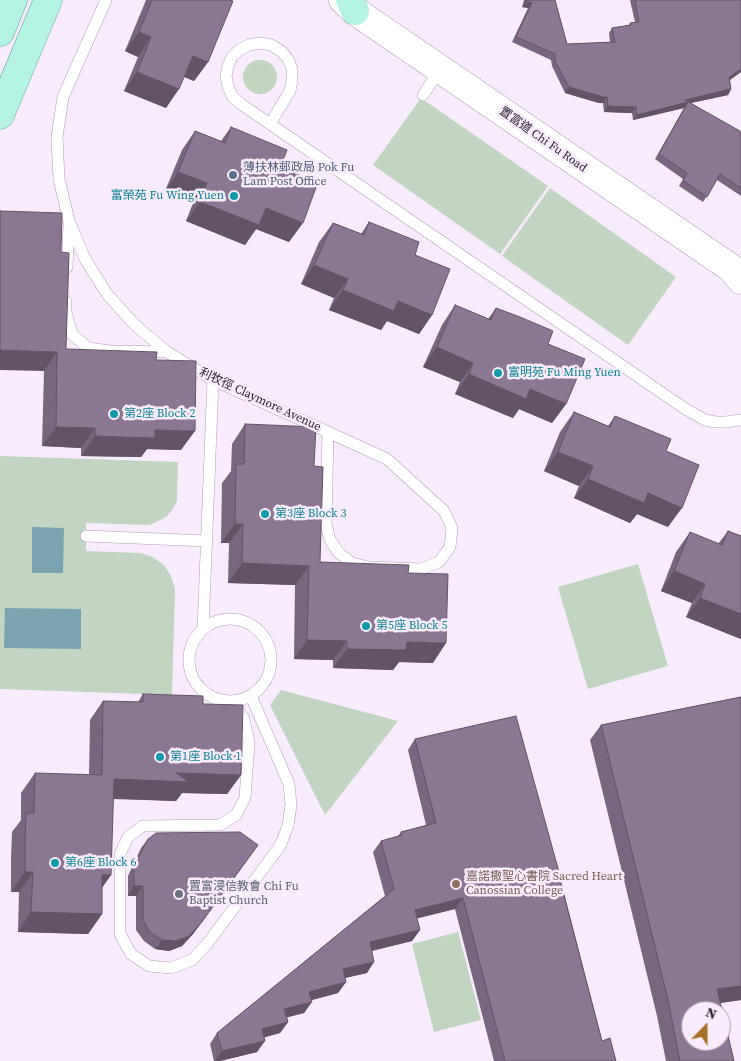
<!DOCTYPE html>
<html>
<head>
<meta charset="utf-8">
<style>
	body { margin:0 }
	#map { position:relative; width:741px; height:1061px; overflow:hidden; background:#f8ebfc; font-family:"Source Serif 4",serif }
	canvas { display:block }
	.north { position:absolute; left:681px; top:1001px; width:50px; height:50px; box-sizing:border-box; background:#f8ebfc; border:1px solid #a499a8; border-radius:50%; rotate:22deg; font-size:14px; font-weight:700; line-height:20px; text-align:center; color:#271f29 }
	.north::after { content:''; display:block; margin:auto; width:18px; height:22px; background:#a46e29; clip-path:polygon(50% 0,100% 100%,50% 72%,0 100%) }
</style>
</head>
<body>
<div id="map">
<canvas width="741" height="1061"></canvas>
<div class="north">N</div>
</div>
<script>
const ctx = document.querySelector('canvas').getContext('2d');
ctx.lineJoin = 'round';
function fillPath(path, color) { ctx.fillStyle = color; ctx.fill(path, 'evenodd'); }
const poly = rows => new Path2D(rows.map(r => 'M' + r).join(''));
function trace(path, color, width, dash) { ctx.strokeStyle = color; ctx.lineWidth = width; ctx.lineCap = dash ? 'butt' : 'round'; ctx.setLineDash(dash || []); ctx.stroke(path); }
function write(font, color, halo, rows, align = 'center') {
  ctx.font = font + ' "Source Serif 4","Noto Sans TC",serif'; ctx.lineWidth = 5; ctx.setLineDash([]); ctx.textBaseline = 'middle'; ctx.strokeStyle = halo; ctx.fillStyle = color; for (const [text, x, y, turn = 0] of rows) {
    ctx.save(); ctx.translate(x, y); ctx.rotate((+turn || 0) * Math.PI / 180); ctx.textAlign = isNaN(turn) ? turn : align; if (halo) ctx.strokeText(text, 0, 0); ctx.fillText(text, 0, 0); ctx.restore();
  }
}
const green = poly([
	'243 77a17 17 0 1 1 34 0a17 17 0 1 1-34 0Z',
	[421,98,548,186,500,254,373,165],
	[550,188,676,277,628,345,502,256],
	[0,456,178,462,177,501,172,510,166,517,150,525,86,523,86,551,140,553,153,557,164,565,171,576,175,589,172,695,0,689],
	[638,564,668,666,588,689,558,587],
	[281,690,398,721,325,815,270,705],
	[458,932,481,1020,434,1032,412,944]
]);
const water = poly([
	[32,527,64,528,63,573,32,573],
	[5,608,81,609,81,649,4,648]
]);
const service = poly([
	[106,0,63,97,57,137,59,179,69,221,85,259,107,294,135,325,167,352,213,380,328,432],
	[423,95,440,69],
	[270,124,290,91,292,80,292,69,288,59,281,51,271,45,260,43,249,45,239,50,232,57,228,66,226,76,228,87,233,97,241,104,270,124,684,408,705,420,716,422,726,422,741,420],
	[67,267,69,225],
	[66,302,66,312,72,334,88,348,110,351,167,352],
	[328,432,387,459,444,511,452,528,450,547,439,562,421,569,368,567,352,563,339,553,330,540,326,524,328,432],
	[86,536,207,541],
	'189 660a41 41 0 1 1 82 0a41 41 0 1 1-82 0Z',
	[203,629,213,380],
	[231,701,244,719,249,742,245,798,236,815,220,825,143,826,128,837,120,854,120,934,131,954,149,966,171,968,192,960,207,944,280,846,288,826,291,805,289,784,251,696]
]);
const tertiary = poly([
	[343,0,355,11,731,268,741,280]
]);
const primary = poly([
	[350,0,355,11],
	[0,32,13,0],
	[0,115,48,0]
]);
const wall = poly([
	[146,0,230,0,208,62,194,81,184,77,166,108,124,91,138,57,125,51],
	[524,0,555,0,567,44,610,42,609,33,612,28,629,25,630,23,635,22,630,0,741,0,741,72,730,80,731,89,728,95,691,103,741,136,741,196,717,180,703,202,679,186,683,179,655,159,684,108,633,120,632,113,604,112,603,103,599,103,565,93,552,66,551,60,512,42,528,8,522,7],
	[231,127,280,168,289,242,256,229,245,245,186,221,193,203,165,191,182,150,195,131,221,141],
	[369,222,415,255,432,315,419,334,387,321,381,330,329,310,334,298,301,284,319,242,333,223,361,234],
	[61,252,66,349,156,360,181,450,147,449,141,457,81,456,81,448,42,446,44,371],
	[455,305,488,319,496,308,548,344,566,404,552,423,519,409,513,418,455,394,460,382,423,367,442,325],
	[574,412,608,426,615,416,666,451,668,527,637,514,630,523,574,498,579,486,544,471,560,432],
	[245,424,314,466,320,562,408,573,433,663,399,662,393,670,333,668,333,660,294,659,295,585,228,583,229,543,221,543,222,483,231,471,232,444],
	[728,531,741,536,741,639,686,617,692,603,661,591,676,552,690,532,718,544],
	[143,694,203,704,241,775,227,794,182,793,176,801,113,799,111,875,102,887,102,914,88,934,18,932,19,892,11,892,11,858,12,832,21,820,21,793,35,773,89,775,90,720,103,701,138,702],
	[741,697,741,1000,720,1003,734,1061,666,1061,657,1016,590,740,601,725],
	[415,739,559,872,559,873,602,1041,616,1061,494,1061,455,909,417,918,420,930,412,941,372,951,367,973,345,978,346,982,338,993,311,1000,304,1013,287,1017,288,1022,280,1033,264,1037,257,1052,220,1061,214,1061,210,1044,217,1033,385,896,373,852,381,841,398,836,401,832,426,825,408,750],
	[148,839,194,933,182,946,169,951,155,949,144,941,136,930,136,896,128,896,128,876,141,848]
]);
const shadedWall = poly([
	[526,1,532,3,528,8,522,7],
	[139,32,151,37,138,57,125,51],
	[193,56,208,62,194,81,180,75],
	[741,69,741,72,725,83,729,77],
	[137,72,179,89,166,108,124,91],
	[569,87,607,97,603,103,599,103,565,93],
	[731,89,728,95,686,104,684,108,633,120,637,115,685,100],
	[608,106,636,107,632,113,604,112],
	[178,172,207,183,193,203,165,191],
	[200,202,266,208,303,223,289,242,256,229,245,245,186,221],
	[314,265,348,279,334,298,301,284],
	[343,290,398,301,432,315,419,334,387,321,381,330,329,310],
	[437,347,473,363,460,382,423,367],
	[0,350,57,352,44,371,0,370],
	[469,374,530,389,566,404,552,423,519,409,513,418,455,394],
	[56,427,95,428,81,448,42,446],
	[155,430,195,431,181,450,147,449,141,457,81,456,95,436],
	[558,452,593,466,579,486,544,471],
	[588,479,648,493,682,508,668,527,637,514,630,523,574,498],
	[235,524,243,524,229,543,221,543],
	[242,563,309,566,295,585,228,583],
	[674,571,705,584,692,603,661,591],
	[700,598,741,614,741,639,686,617],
	[307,640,347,641,333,660,294,659],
	[407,642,446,643,433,663,399,662,393,670,333,668,347,649],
	[176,773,241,775,227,794,182,793,176,801,100,798,114,779],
	[258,845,194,933,182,946,169,951,155,949,162,940],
	[25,872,33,872,19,892,11,892],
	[102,875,111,875,97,895],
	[134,886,143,886,136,896,128,896],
	[463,898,455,909,407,921,415,910],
	[31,912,102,914,88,934,18,932],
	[420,930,412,941,362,953,370,942],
	[374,962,367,973,335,980,343,969],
	[346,982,338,993,301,1003,309,992],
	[741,986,741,1000,706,1005,717,989],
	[312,1002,304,1013,277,1020,284,1009],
	[288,1022,280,1033,255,1040,262,1029],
	[265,1041,257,1052,220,1061,215,1061,222,1051]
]);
const building = poly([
	[152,0,230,0,233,1,208,62,193,56,179,89,137,72,151,37,139,32,152,0],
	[526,0,555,0,567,44,615,42,612,28,631,25,630,23,639,22,635,0,741,0,741,69,729,77,731,89,685,100,740,131,741,136,741,188,720,174,707,197,683,180,687,173,659,154,688,102,637,115,636,107,608,106,607,97,603,97,569,87,555,61,555,54,516,37,532,3,526,1,526,0],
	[231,127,287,150,280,168,318,182,303,223,266,208,259,225,200,202,207,183,178,172,195,131,225,143,231,127],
	[0,211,62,213,61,252,69,253,66,349,157,352,156,360,196,361,195,431,155,430,155,438,121,437,95,436,95,428,56,427,57,352,0,350,0,211],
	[369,222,419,242,415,255,450,269,432,315,398,301,394,311,343,290,348,279,314,265,333,223,364,235,369,222],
	[455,305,491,320,496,308,520,317,553,331,548,344,585,359,566,404,530,389,526,399,469,374,473,363,437,347,455,305],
	[574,412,610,427,615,416,671,439,666,451,699,465,682,508,648,493,644,503,588,479,593,466,558,452,574,412],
	[245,424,316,427,314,466,323,467,320,562,409,565,408,573,448,574,446,643,407,642,406,650,347,649,347,641,307,640,309,566,242,563,243,524,235,524,236,464,244,464,245,424],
	[728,531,741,536,741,614,700,598,705,584,674,571,690,532,722,545,728,531],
	[143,694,203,696,203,704,243,705,241,775,176,773,189,782,114,779,111,875,102,875,102,914,31,912,33,872,25,872,25,839,26,813,34,813,35,773,102,775,103,701,143,702,143,694],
	[741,697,741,986,717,989,734,1061,680,1061,668,1000,601,725,741,697],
	[691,1011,721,1011,721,1041,691,1041,691,1011],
	[516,716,559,872,558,873,602,1041,610,1038,616,1061,505,1061,463,898,415,910,420,930,370,942,374,962,343,969,346,982,309,992,312,1002,284,1009,288,1022,262,1029,265,1041,222,1051,217,1033,394,889,381,841,402,835,401,832,436,823,415,739,516,716],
	[240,832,258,845,201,923,189,936,176,941,162,940,150,932,143,920,143,886,134,886,134,866,148,839,156,833,240,832]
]);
const markers = [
	[233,175,5,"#5c6f8a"],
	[234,196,5,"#0f9aa8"],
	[498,373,5,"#0f9aa8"],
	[114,414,5,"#0f9aa8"],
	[265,514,5,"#0f9aa8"],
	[366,626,5,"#0f9aa8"],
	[160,757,5,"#0f9aa8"],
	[55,863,5,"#0f9aa8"],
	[456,884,5,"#8d6e63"],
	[179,894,5,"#6b7280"]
];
const streetNames = [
	["置富道 Chi Fu Road",543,140,35],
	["利牧徑 Claymore Avenue",260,400,25]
];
const serviceNames = [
	["薄扶林郵政局 Pok Fu",243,168],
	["Lam Post Office",243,182]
];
const cultureNames = [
	["富榮苑 Fu Wing Yuen",224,196,"right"],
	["富明苑 Fu Ming Yuen",508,373],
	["第2座 Block 2",124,414],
	["第3座 Block 3",275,514],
	["第5座 Block 5",376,626],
	["第1座 Block 1",170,757],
	["第6座 Block 6",65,863]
];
const educationNames = [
	["嘉諾撒聖心書院 Sacred Heart",466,877],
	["Canossian College",466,891]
];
const worshipNames = [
	["置富浸信教會 Chi Fu",189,887],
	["Baptist Church",189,901]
];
fillPath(green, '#c1d5c2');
fillPath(water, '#7aa4b0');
trace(service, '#b29eb8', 12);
trace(tertiary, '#b29eb8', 29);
trace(primary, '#63a497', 29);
trace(service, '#fff', 11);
trace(tertiary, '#fff', 28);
trace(primary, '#b5f4e4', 28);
fillPath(wall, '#78667e');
fillPath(shadedWall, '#625367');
fillPath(building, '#8c7793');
trace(building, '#625367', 1);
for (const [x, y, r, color] of markers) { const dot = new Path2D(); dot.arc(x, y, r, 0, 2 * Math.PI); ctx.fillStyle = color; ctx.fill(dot); trace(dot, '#f8ebfc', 2); }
write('12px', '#271f29', '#f8ebfc', streetNames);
write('12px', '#4e5e75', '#f8ebfc', serviceNames, 'left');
write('12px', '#0d838f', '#f8ebfc', cultureNames, 'left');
write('12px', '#785e54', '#f8ebfc', educationNames, 'left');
write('12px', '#5b616d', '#f8ebfc', worshipNames, 'left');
</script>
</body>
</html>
